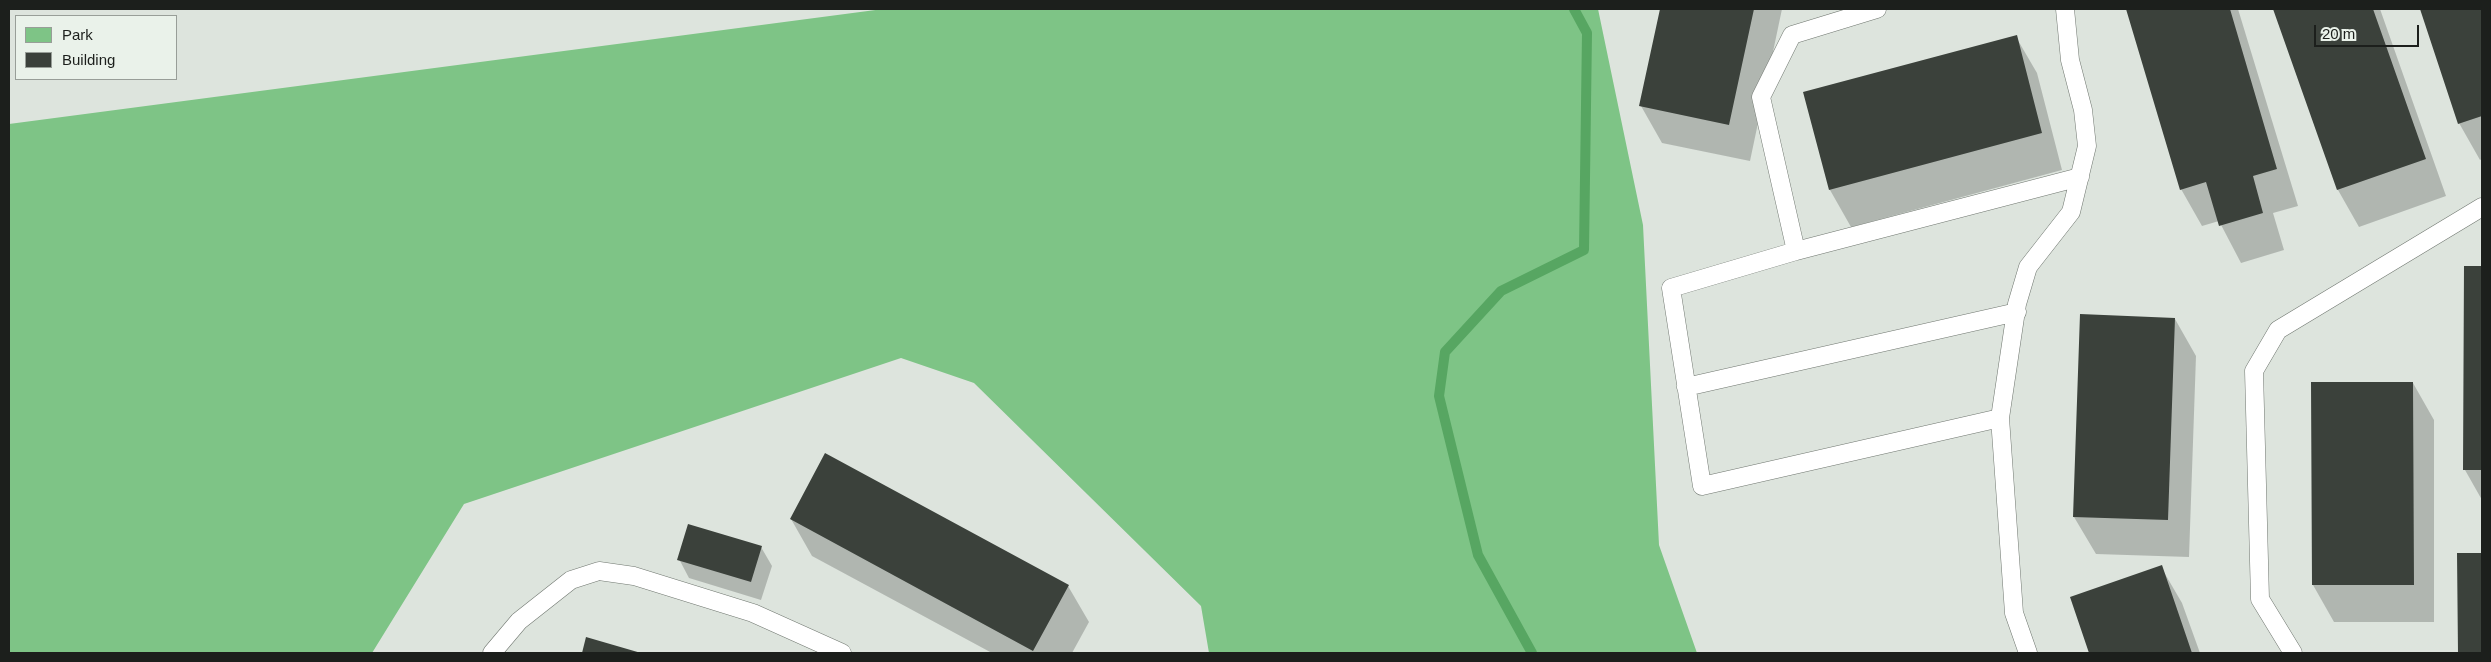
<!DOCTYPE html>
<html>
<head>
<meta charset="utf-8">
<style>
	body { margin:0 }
	#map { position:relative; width:2491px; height:662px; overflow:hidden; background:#dde4dd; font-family:Arial,sans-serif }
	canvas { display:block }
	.frame { position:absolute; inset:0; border:10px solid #1c1f1c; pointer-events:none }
	.legend { position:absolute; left:15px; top:15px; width:162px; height:65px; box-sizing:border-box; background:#eaf2ea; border:1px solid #989e98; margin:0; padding:6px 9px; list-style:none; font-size:15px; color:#1c1f1c }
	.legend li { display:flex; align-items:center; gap:10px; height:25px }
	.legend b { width:25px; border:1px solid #989e98 }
	.scale { position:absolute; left:2314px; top:25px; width:105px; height:22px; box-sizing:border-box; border:2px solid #1c1f1c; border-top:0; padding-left:6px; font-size:15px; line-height:18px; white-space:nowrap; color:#1c1f1c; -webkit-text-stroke:4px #eaf2ea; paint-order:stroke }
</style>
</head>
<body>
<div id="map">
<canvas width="2491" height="662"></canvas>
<div class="frame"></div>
<ul class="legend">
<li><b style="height:14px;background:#7ec486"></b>Park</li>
<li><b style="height:14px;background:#3b413b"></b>Building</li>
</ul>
<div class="scale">20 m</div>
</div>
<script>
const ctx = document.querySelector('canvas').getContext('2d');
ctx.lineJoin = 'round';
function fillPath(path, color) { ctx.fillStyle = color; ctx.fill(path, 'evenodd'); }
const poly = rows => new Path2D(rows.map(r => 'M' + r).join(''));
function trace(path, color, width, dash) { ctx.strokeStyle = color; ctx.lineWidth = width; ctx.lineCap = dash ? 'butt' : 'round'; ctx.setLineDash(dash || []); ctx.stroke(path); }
const green = poly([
	[883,9,1598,9,1643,225,1659,545,1697,653,1209,653,1201,606,974,383,901,358,464,504,372,653,9,653,9,124]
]);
const shadow = poly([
	[1661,9,1782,9,1750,161,1662,143,1641,106],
	[2128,9,2238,9,2298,206,2273,213,2284,250,2241,263,2219,221,2202,226,2181,189],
	[2274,9,2380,9,2446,196,2359,227,2338,190],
	[2421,9,2482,9,2482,159,2480,160,2459,123],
	[2016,37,2037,73,2062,170,1851,227,1830,190,1805,93],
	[2465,268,2482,268,2482,500,2465,470],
	[2175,319,2196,356,2189,557,2096,554,2074,517],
	[2413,383,2434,420,2434,622,2334,622,2313,585],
	[791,519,1068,586,1089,622,1072,653,992,653,812,556],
	[761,547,772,566,761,600,689,578,679,559],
	[2458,554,2482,554,2482,653,2459,653],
	[2161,567,2182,603,2200,653,2090,653,2071,598],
	[587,639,638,653,583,653]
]);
const stream = poly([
	[1532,653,1478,555,1439,396,1445,352,1501,291,1584,250,1587,33,1574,9]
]);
const building = poly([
	[1660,9,1754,9,1729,125,1639,106],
	[2126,9,2230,9,2277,169,2253,176,2263,213,2219,226,2206,182,2180,190],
	[2273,9,2373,9,2426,159,2337,190],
	[2420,9,2482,9,2482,116,2458,124],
	[2017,35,2042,133,1829,190,1803,92],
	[2464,266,2482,266,2482,470,2463,470],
	[2080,314,2175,318,2168,520,2073,517],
	[2311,382,2413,382,2414,585,2312,585],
	[825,453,1069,585,1033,651,790,519],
	[688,524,762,546,751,582,677,560],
	[2457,553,2482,553,2482,653,2458,653],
	[2162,565,2192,653,2089,653,2070,597],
	[586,637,641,653,582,653]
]);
const lane = poly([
	[1877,9,1792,35,1761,97,1796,251,1671,288,1702,486,2000,418,2014,613,2028,653],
	[1796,251,2080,177],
	[1686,387,2017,312],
	[2000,418,2017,304,2028,267,2071,212,2087,146,2083,110,2070,60,2065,9],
	[492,653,519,621,571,580,599,571,634,576,753,613,842,653],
	[2293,653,2260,599,2254,371,2278,330,2482,207]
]);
fillPath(green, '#7ec486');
fillPath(shadow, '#0003');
trace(stream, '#57a662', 10);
fillPath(building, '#3b413b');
trace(lane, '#707770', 19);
trace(lane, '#fff', 18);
</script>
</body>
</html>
